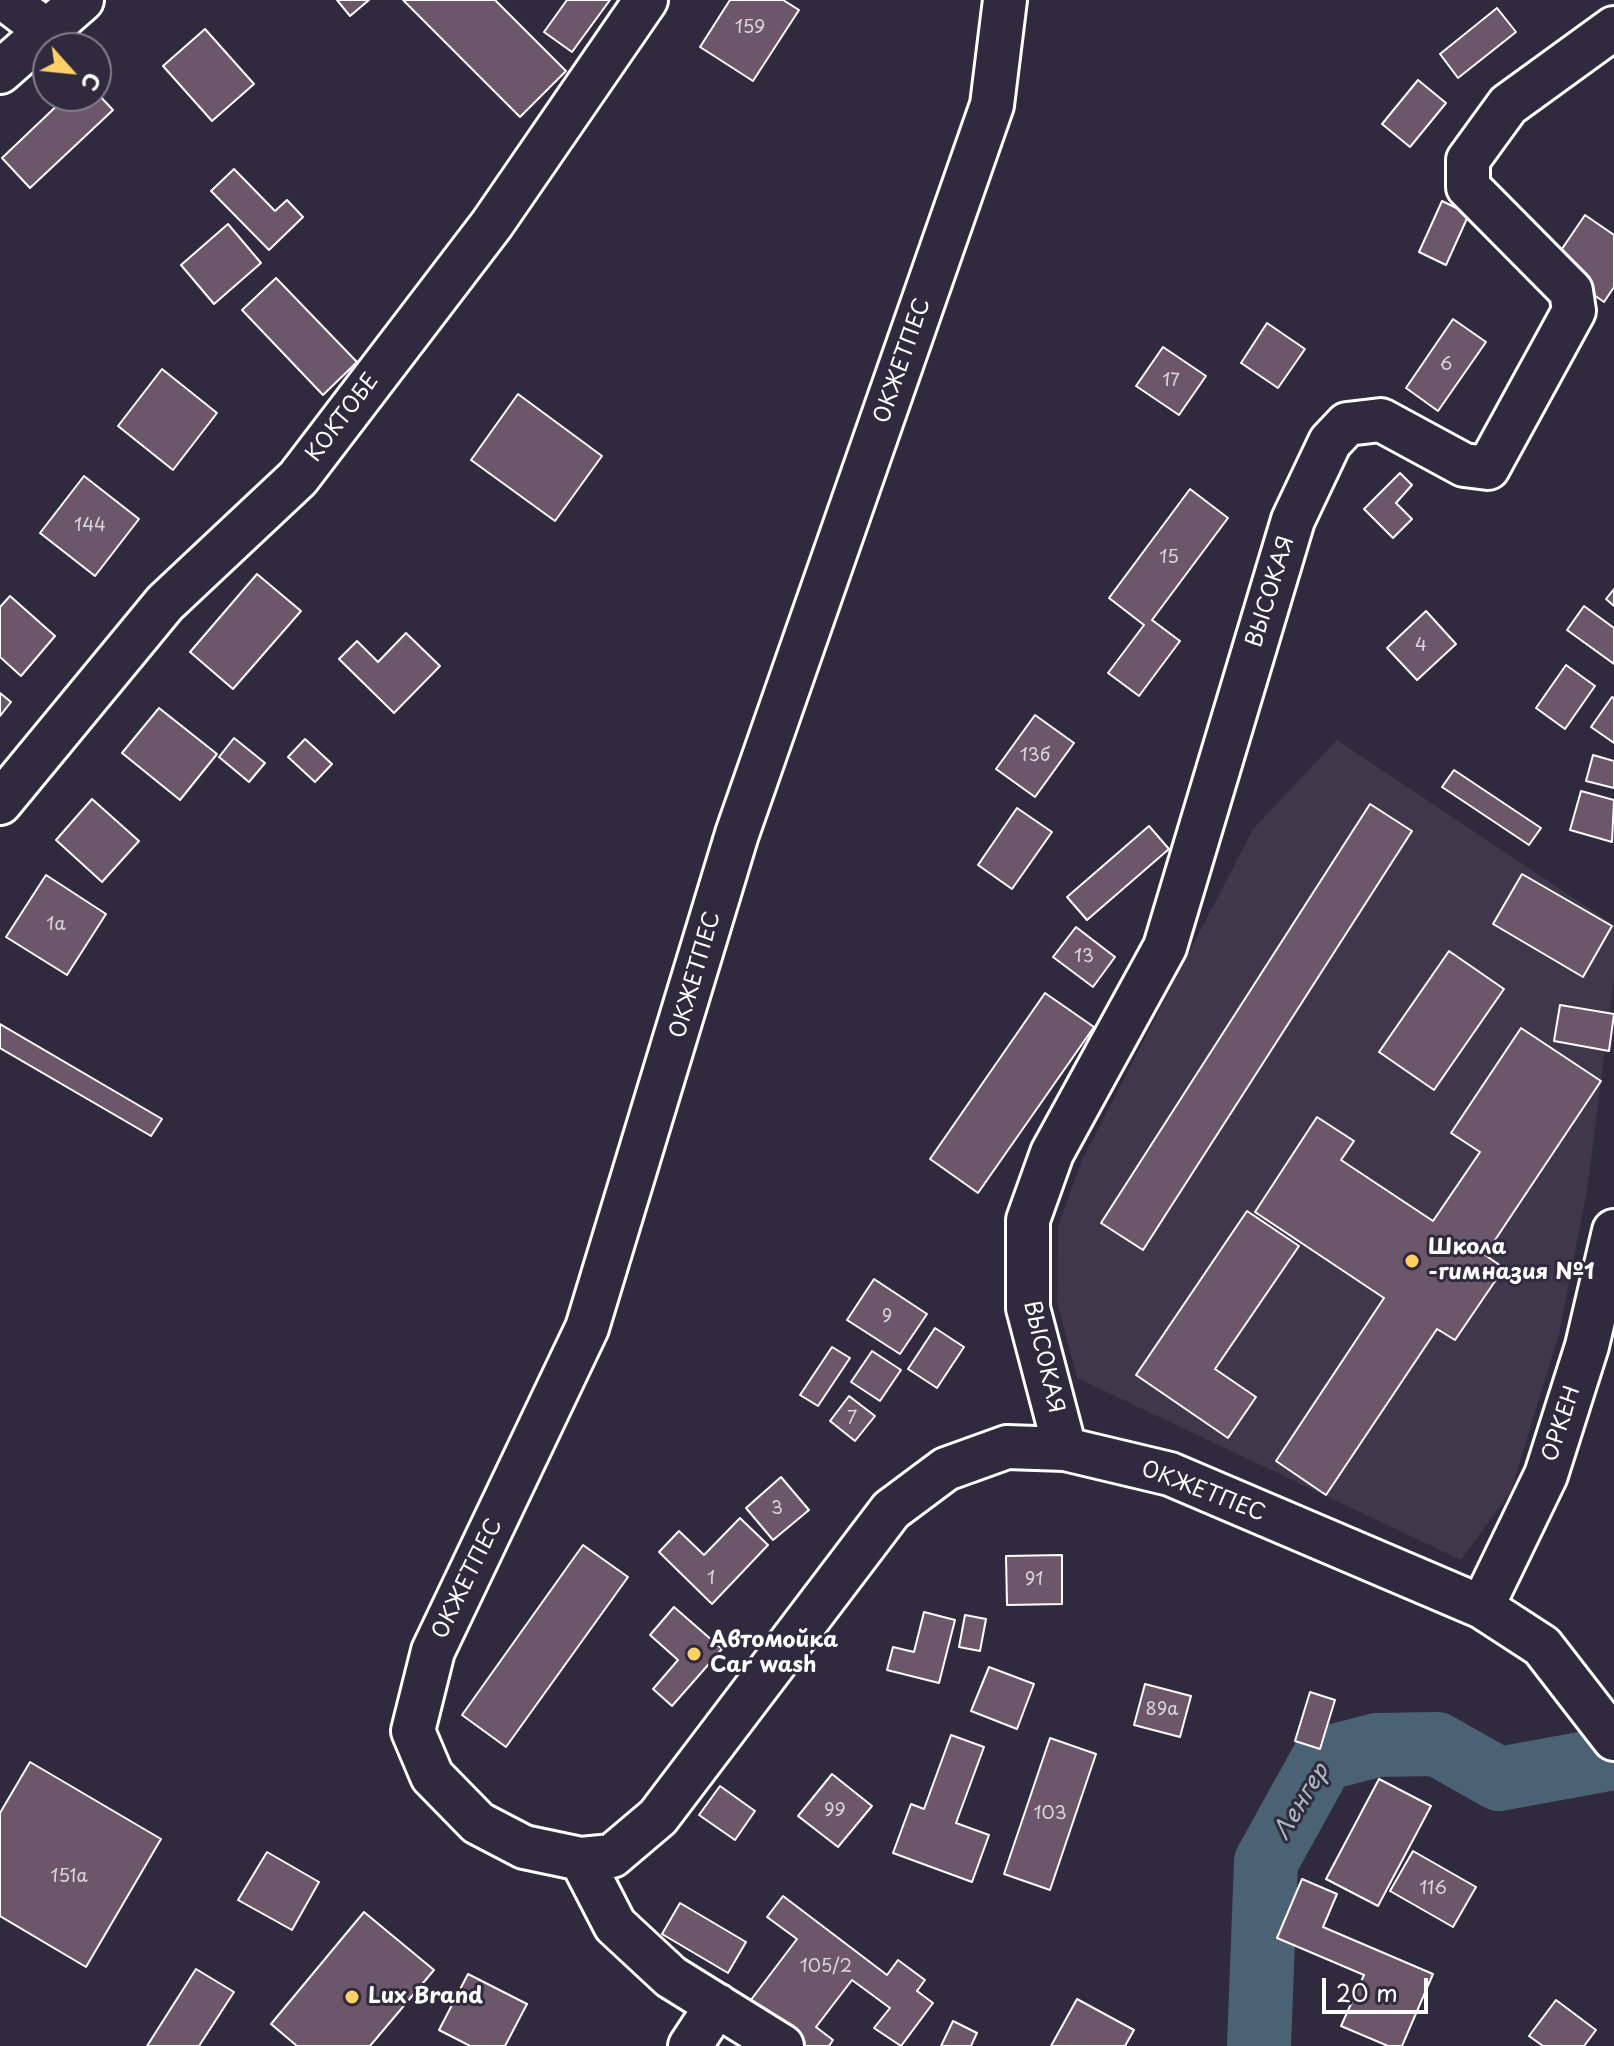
<!DOCTYPE html>
<html>
<head>
<meta charset="utf-8">
<style>
  body { margin:0 }
  #map { position:relative; width:1614px; height:2046px; overflow:hidden; background:#2f2a3d; font-family:"Playpen Sans",sans-serif }
  canvas { display:block }
  .north { position:absolute; left:32px; top:32px; width:80px; height:80px; box-sizing:border-box; background:#2f2a3d; border:2px solid #827f8b; border-radius:50%; rotate:117deg; font-size:22px; font-weight:700; line-height:32px; text-align:center; color:#fff }
  .north::after { content:''; display:block; margin:auto; width:28px; height:36px; background:#ffd166; clip-path:polygon(50% 0,100% 100%,50% 72%,0 100%) }
  .scale { position:absolute; left:1322px; top:1978px; width:106px; height:36px; box-sizing:border-box; border:4px solid #fff; border-top:0; padding-left:10px; font-size:24px; line-height:28px; white-space:nowrap; color:#fff; -webkit-text-stroke:6px #2f2a3d; paint-order:stroke }
</style>
</head>
<body>
<div id="map">
<canvas width="1614" height="2046"></canvas>
<div class="north">С</div>
<div class="scale">20 m</div>
</div>
<script>
const g = document.querySelector('canvas').getContext('2d');
g.lineJoin = 'round';
function paint(path, color) {
  g.fillStyle = color;
  g.fill(path, 'evenodd');
}
function trace(path, color, width, dash) {
  g.strokeStyle = color;
  g.lineWidth = width;
  g.lineCap = dash ? 'butt' : 'round';
  g.setLineDash(dash || []);
  g.stroke(path);
}
function label(font, color, halo, rows, align = 'center') {
  g.font = font + ' "Playpen Sans",sans-serif';
  g.lineWidth = 6;
  g.setLineDash([]);
  g.textBaseline = 'middle';
  g.strokeStyle = halo;
  g.fillStyle = color;
  for (const [text, x, y, turn = 0] of rows) {
    g.save();
    g.translate(x, y);
    g.rotate((+turn || 0) * Math.PI / 180);
    g.textAlign = isNaN(turn) ? turn : align;
    if (halo) g.strokeText(text, 0, 0);
    g.fillText(text, 0, 0);
    g.restore();
  }
}
paint(new Path2D(`
  M1337,740l277,185v52l-27,214 -28,143 -48,157 -50,69 -384,-182 -20,-76 1,-76 25,-68 170,-329z`), '#41374a');
trace(new Path2D(`
  M1259,2046l7,-184 57,-103 54,-14 60,-1 62,35 115,-21`), '#4b6275', 64);
const building = new Path2D(`
  M337,0h32l-19,16z
  M403,0h92l71,71 -46,46z
  M567,0h43l-38,52 -28,-20z
  M730,0h53l16,10 -46,71 -53,-34z
  M1497,8l19,24 -58,46 -18,-24z
  M205,29l49,55 -42,37 -49,-55z
  M1418,80l28,23 -36,44 -28,-23z
  M96,92l17,18 -83,78 -28,-30 65,-62h29z
  M234,169l41,42 12,-11 16,17 -34,33 -58,-59z
  M1442,201l27,13 -23,51 -27,-13z
  M1585,215l29,20v52l-10,15 -53,-37z
  M228,224l33,39 -47,41 -33,-39z
  M276,278l81,84 -34,33 -81,-85z
  M1453,319l33,23 -48,69 -32,-23z
  M1267,323l38,26 -27,39 -37,-25z
  M1163,347l43,29 -27,39 -43,-29z
  M162,369l55,44 -44,57 -55,-44z
  M518,394l84,62 -47,65 -84,-61z
  M1400,473l12,12 -16,18 16,16 -19,19 -29,-29z
  M84,476l55,43 -44,57 -55,-43z
  M1190,489l38,29 -76,102 28,21 -41,55 -31,-23 36,-48 -35,-27z
  M257,574l44,37 -68,78 -43,-37z
  M1614,589v17l-8,-7z
  M10,596l45,40 -34,40 -21,-19v-50z
  M1584,606l30,22v36l-47,-34z
  M1426,611l30,33 -39,36 -30,-32z
  M406,633l34,33 -46,47 -55,-54 18,-18 21,21z
  M1566,665l29,21 -30,43 -29,-21z
  M0,693l11,9 -11,14z
  M1612,697l2,1v45l-23,-16z
  M159,708l58,46 -37,46 -58,-47z
  M1035,715l39,28 -39,54 -39,-28z
  M234,738l31,25 -16,19 -30,-25z
  M305,739l27,25 -17,18 -27,-25z
  M1593,755l21,6v27l-28,-7z
  M1454,770l87,58 -12,17 -87,-58z
  M1581,791l33,9 -2,42 -42,-12z
  M92,799l47,42 -37,41 -46,-42z
  M1370,804l42,27 -269,419 -42,-27z
  M1017,808l35,24 -40,57 -34,-24z
  M1149,826l20,23 -82,71 -20,-23z
  M1522,874l90,52 -29,51 -90,-53z
  M46,875l60,39 -39,61 -61,-38z
  M1076,927l39,30 -22,30 -40,-30z
  M1449,951l55,38 -70,101 -55,-38z
  M1045,993l49,34 -116,166 -48,-34z
  M1560,1005l54,9 -5,37 -55,-10z
  M0,1024l162,95 -11,17 -151,-88z
  M1521,1028l80,53 -116,174 19,13 -49,72 -18,-11 -111,166 -50,-34 108,-163 -129,-86 62,-95 37,24 -13,19 92,61 47,-69 -29,-19z
  M1247,1211l52,35 -84,123 41,28 -28,41 -92,-63z
  M874,1279l53,35 -27,40 -53,-34z
  M935,1328l29,19 -27,41 -29,-19z
  M832,1347l18,11 -32,48 -18,-11z
  M872,1351l29,19 -21,31 -29,-19z
  M849,1396l26,20 -20,25 -25,-20z
  M781,1477l28,33 -36,30 -27,-32z
  M740,1518l28,27 -56,59 -53,-52 20,-21 25,24z
  M583,1545l45,32 -122,170 -44,-32z
  M1062,1555v49l-55,1 -1,-49z
  M674,1607l48,42 -50,57 -19,-17 25,-29 -28,-25z
  M924,1612l31,8 -16,63 -52,-13 6,-23 21,5z
  M965,1615l21,4 -6,32 -21,-4z
  M989,1667l45,17 -17,45 -46,-18z
  M1145,1684l46,12 -11,41 -46,-12z
  M1310,1692l25,8 -15,49 -25,-8z
  M951,1735l33,12 -28,76 33,12 -17,47 -79,-29 18,-49 13,5z
  M1050,1738l46,16 -46,136 -46,-16z
  M30,1762l131,77 -75,128 -86,-51v-103z
  M832,1774l40,32 -34,41 -40,-31z
  M1379,1779l52,27 -53,100 -52,-27z
  M720,1786l35,25 -20,29 -36,-25z
  M1413,1851l63,36 -23,40 -63,-36z
  M267,1852l52,30 -27,48 -54,-30z
  M1302,1879l35,15 -14,33 110,47 -31,72h-14l-47,-20 23,-51 -87,-37z
  M783,1896l104,79 11,-15 27,20 -8,11 16,12 -32,43 -27,-18 16,-20 -38,-28 -36,47 17,13 -4,6h-37l-48,-37 53,-70 -30,-22z
  M680,1903l66,39 -18,31 -66,-39z
  M364,1912l70,58 -64,76h-73l-26,-22z
  M196,1969l38,23 -35,54h-52z
  M468,1974l59,30 -22,42h-35l-31,-16z
  M1077,1999l57,31 -9,16h-74z
  M1556,2000l40,30 -12,16h-41l-14,-10z
  M953,2021l24,12 -6,13h-30z`);
paint(building, '#6c566a');
trace(building, '#fff', 2);
const minor = new Path2D(`
  M6,0l41,31
  M1005,0l-13,105 -255,729 -150,494 -154,323 -20,80 19,45 46,47 46,24 57,12 31,-3 46,-39 233,-307 55,-41 61,-22 58,2 105,25 312,133 60,39 72,93
  M0,72l82,-72
  M0,803l165,-200 133,-125 194,-254 154,-224
  M1065,1449l-37,-141v-88l24,-67 113,-206 128,-427 37,-78 17,-18 34,-4 83,45 24,3 86,-157 -3,-20 -103,-104v-27l40,-55 106,-77
  M1482,1607l64,-132 41,-129 27,-115
  M581,1859l34,66 56,52 111,69
  M690,2046l27,-41`);
trace(minor, '#fff', 48);
trace(minor, '#2f2a3d', 42);
for (const [x, y, r, color] of [
  [1412,1261,8,"#ffd166"],
  [694,1654,8,"#ffd166"],
  [352,1997,8,"#ffd166"]
]) {
  const dot = new Path2D();
  dot.arc(x, y, r, 0, 2 * Math.PI);
  g.fillStyle = color;
  g.fill(dot);
  trace(dot, '#2f2a3d', 3);
}
label('18px', '#dad5da', null, [
  ["159",750,28],
  ["6",1446,365],
  ["17",1171,381],
  ["144",90,526],
  ["15",1169,558],
  ["4",1421,646],
  ["13б",1035,756],
  ["1а",56,925],
  ["13",1084,957],
  ["9",887,1317],
  ["7",852,1419],
  ["3",777,1509],
  ["1",711,1579],
  ["91",1034,1580],
  ["89а",1162,1710],
  ["99",835,1811],
  ["103",1050,1814],
  ["151а",69,1877],
  ["116",1433,1889],
  ["105/2",826,1967]
]);
label('22px', '#fff', '#2f2a3d', [
  ["ОКЖЕТПЕС",903,361,-71],
  ["КОКТОБЕ",343,418,-53],
  ["ВЫСОКАЯ",1271,592,-73],
  ["ОКЖЕТПЕС",696,975,-74],
  ["ВЫСОКАЯ",1043,1357,77],
  ["ОРКЕН",1562,1424,-72],
  ["ОКЖЕТПЕС",1203,1492,21],
  ["ОКЖЕТПЕС",468,1579,-64]
]);
label('bold 22px', '#fff', '#2f2a3d', [
  ["Школа",1428,1248],
  ["-гимназия №1",1428,1273],
  ["Автомойка",710,1641],
  ["Car wash",710,1666],
  ["Lux Brand",368,1997]
], 'left');
label('italic 24px', '#aeb8c1', '#2f2a3d', [
  ["Ленгер",1302,1802,-59]
]);
</script>
</body>
</html>
